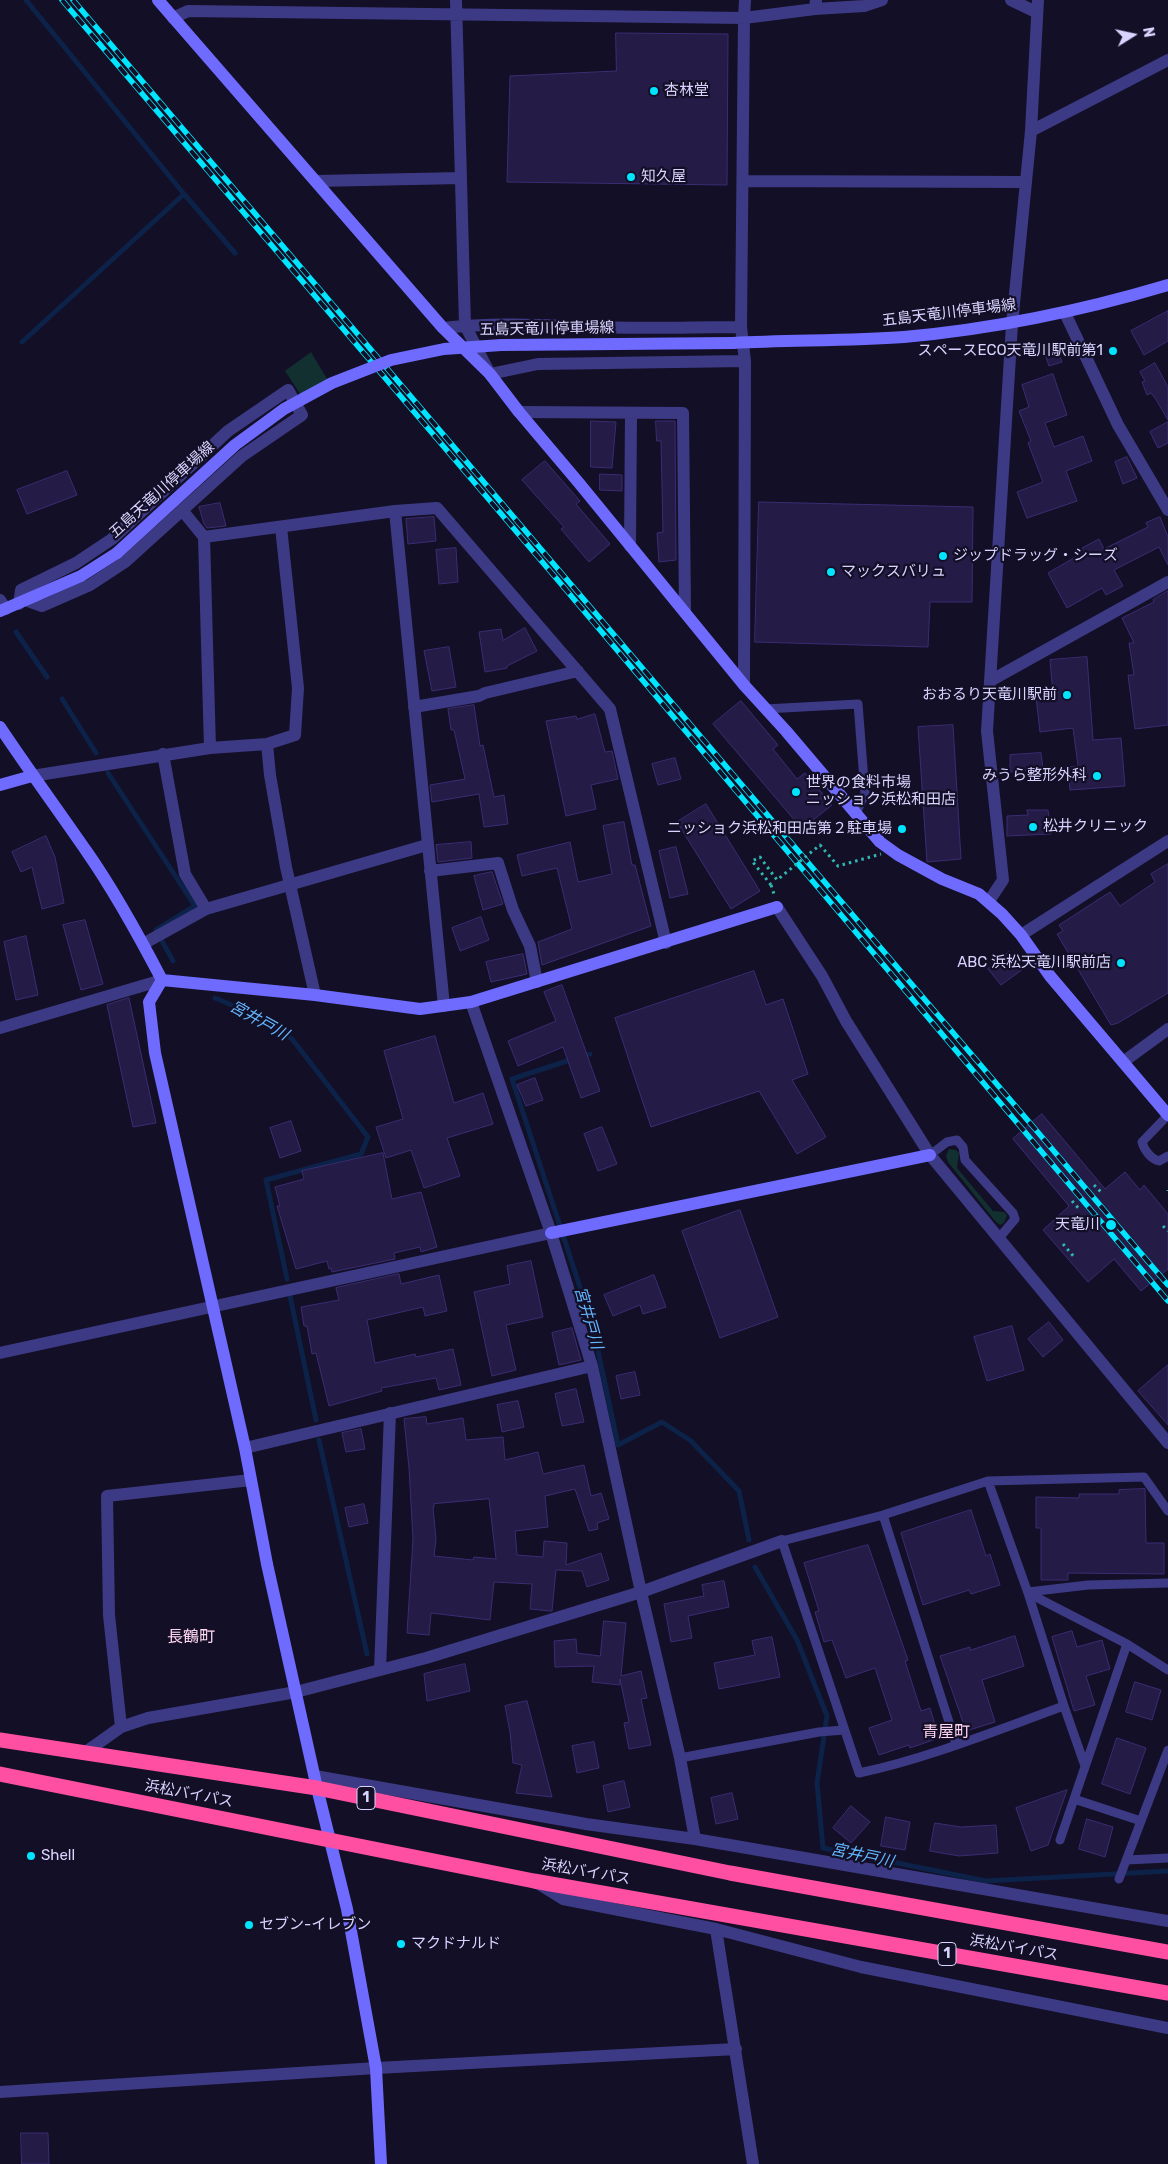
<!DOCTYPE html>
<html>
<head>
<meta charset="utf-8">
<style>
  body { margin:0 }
  #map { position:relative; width:1168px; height:2164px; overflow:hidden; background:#130f26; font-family:Rubik,sans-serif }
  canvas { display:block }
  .north { position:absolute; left:1108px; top:10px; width:50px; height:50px; -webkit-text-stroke:4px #130f26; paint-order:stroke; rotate:80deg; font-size:14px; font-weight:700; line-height:20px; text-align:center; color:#d9d4ff }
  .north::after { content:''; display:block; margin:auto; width:18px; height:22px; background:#d9d4ff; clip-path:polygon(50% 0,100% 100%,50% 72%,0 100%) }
</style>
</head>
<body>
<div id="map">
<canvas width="1168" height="2164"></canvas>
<div class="north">N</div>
</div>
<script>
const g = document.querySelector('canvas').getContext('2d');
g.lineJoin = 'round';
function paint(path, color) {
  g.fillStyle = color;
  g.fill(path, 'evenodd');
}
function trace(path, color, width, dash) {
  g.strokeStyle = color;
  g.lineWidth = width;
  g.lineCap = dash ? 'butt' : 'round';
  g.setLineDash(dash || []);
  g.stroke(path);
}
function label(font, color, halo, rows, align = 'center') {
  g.font = font + ' Rubik,"Noto Sans JP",sans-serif';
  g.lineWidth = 4.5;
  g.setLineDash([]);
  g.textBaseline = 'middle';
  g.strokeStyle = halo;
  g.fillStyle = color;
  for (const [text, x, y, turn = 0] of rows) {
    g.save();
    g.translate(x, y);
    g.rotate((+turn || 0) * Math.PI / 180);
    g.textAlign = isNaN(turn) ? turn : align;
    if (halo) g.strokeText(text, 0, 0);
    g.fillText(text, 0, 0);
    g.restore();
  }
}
paint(new Path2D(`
  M311,352l18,30 -27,15 -17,-26z
  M949,1149l7,1 3,3 -2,15 36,43 11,1 3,3 -3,8 -4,2 -5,-4 -47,-59 -2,-6z`), '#12302f');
trace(new Path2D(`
  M26,0l158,194 51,59
  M22,342l162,-148
  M16,632l31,45
  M62,699l34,54
  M108,773l87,133 -39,24 17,31
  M215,998l38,16 39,25 76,98 -7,17 -95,26 21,99
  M581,1057l9,-3
  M573,1059l-61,20 81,248 25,118 44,-23 29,19 48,50 10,49
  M290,1296l26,124
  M319,1440l48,214
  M755,1567l42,73 30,76 -10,67 6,65 163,33 182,-10`), '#0c2248', 5);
const building = new Path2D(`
  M616,33l112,1 -1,151 -220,-3 3,-106 106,-5z
  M1168,311v30l-24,14 -13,-24z
  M1056,345l6,17 -13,4 -6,-17z
  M1155,363l13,24v33l-13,-22 -4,-5 -4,2 -5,-13 3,-1 -5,-9z
  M1053,374l14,41 -22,8 9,24 29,-11 9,25 -26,10 11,30 -50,17 -10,-26 26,-10 -15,-39 3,-2 -12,-30 10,-4 -7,-22z
  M591,421l25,1 -4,46 -21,-1z
  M656,421h19l1,139 -17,2 -2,-29 6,-1 -2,-91h-4z
  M1168,422v21l-10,5 -8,-16z
  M1127,457l10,21 -14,6 -8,-22z
  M545,461l35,40 -4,3 34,40 -21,18 -28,-33 3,-2 -42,-47z
  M67,471l10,24 -50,19 -10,-24z
  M600,474l22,1v16l-22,-1z
  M759,502l214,5 -1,95h-42l-2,45 -173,-5z
  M220,503l6,23 -19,2 -3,-4 -5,-17z
  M434,517l2,24 -28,3 -2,-25z
  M1160,517l8,20v28l-9,-18 -45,23 9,16 -17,9 -4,-7 -35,20 -19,-35 36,-21 -2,-4 17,-9 5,10 44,-22 -2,-4z
  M456,548l2,34 -19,2 -3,-34z
  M1168,591v134l-33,4 -7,-54h6l-5,-32h5l-12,-25 32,-16 -1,-2z
  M525,628l12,23 -30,15v2l-22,4 -6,-40 22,-3 2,11z
  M449,647l7,40 -24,4 -8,-40z
  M1087,657l6,83 28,-2 4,48 -55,4 -2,-23 10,-1 -5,-38 -33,4 -4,-35 17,-3 -3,-34z
  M741,701l37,44 -5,4 24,30 8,-6 27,32 -30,24 -89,-105z
  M474,705l6,41 3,-1 11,52 10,-2 4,29 -24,3 -5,-33 -47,8 -2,-17 35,-6 -11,-49h-3l-3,-21z
  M595,714l10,38 7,-1 6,28 -27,6 5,24 -30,7 -20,-95 30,-5 1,3z
  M953,725l8,134 -34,3 -9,-135z
  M1041,753l2,16 -33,3v-17z
  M675,758l6,21 -23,6 -6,-21z
  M706,804l54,87 -29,18 -54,-87z
  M1027,810h21l3,24 -44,2v-20l21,-1z
  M624,822l8,43h3l16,61 -109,39 -4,-23 34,-13 -15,-61 -35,8 -5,-21 53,-13 8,40 34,-8 -9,-48z
  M46,836l9,21 9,46 -22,6 -10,-42 -11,5 -9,-20z
  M471,842l1,16 -34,4 -2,-17z
  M676,847l12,47 -18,4 -11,-47z
  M1168,864v129l-50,30 -7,2 -54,-91 6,-3 -4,-6 51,-33 10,14 35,-24 -4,-8z
  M492,872l11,32 -20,6 -9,-34z
  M481,917l8,23 -29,11 -8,-23z
  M85,920l18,64 -22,6 -18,-65z
  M26,936l12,59 -22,5 -12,-58z
  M1009,952l14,17 -22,16 -13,-16z
  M523,954l4,20 -36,8 -5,-20z
  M754,971l12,34 17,-6 25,75 -16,6 34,57 -29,17 -38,-63 -108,36 -36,-109z
  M562,985l38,106 -19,7 -18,-51 -45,19 -10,-25 48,-20 -12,-29z
  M129,998l27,125 -23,4 -26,-122z
  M435,1036l19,67 29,-10 10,31 -46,14 13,38 -36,12 -13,-38 -25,8 -10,-31 27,-8 -19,-68z
  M535,1078l8,22 -17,6 -9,-21z
  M1042,1114l63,75 20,-17 15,18 4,-5 24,29v55l-27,22 -27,-32 -26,23 -45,-52 26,-24 -56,-67z
  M291,1121l10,30 -21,7 -10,-30z
  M602,1127l15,37 -19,7 -14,-37z
  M383,1153l9,46 29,-7 16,55 -16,5 -1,-5 -26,6 1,6 -63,13 -1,-4 -2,1 -2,-8 -31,8 -19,-63h3l-5,-19 29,-8 -2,-8z
  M740,1210l38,107 -58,21 -38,-107z
  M531,1261l12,56 -37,8 10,45 -24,6 -18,-84 36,-8 -3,-18z
  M399,1274l2,10 38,-9 8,36 -22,5 -2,-9 -56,13 8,43 40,-9 1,3 37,-8 8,36 -22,5 -3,-12 -55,10 1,3 -53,15 -13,-53 -4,1 -5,-28h-3l-3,-19 38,-7 -3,-12z
  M654,1275l12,32 -23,7 -3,-9 -27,11 -9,-21z
  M1049,1322l14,18 -20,17 -15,-18z
  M1012,1326l12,44 -37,11 -13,-44z
  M572,1328l9,32 -22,5 -7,-32z
  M1168,1365v60l-30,-34z
  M635,1372l5,23 -19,4 -5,-23z
  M576,1389l8,33 -22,4 -7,-32z
  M518,1401l6,26 -22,5 -5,-27z
  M426,1417l1,7 36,-6 3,22 37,-3 2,23 33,-8 5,22 41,-9 7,31 10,-3 8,26 -12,4 1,6 -9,2 -14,-42 -30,7 3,31 -33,4 2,24 26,2 1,-16 23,2 -1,22 35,-12 8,27 -22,7 -5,-16 -26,-1 -4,41h-2l-20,-2 2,-25 -38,-2 -4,38 -59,-7 -2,22 -22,-2 6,-94 -4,-71 -5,-49zM489,1499l7,60 -22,-2 -1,3 -39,-4 2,-17 -3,-32h1v-3z
  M361,1429l4,20 -19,3 -4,-19z
  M1145,1489l1,54h18v31l-96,-1v7h-27v-52h-5v-31l43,1v-4h40v-4z
  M364,1504l4,19 -19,4 -4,-19z
  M971,1510l15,46 4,-2 10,31 -29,9 -2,-4 -46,15 -22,-72z
  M868,1545l40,115 -3,1 16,50 9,-3 9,30 -29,10 -1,-3 -30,10 -10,-27 23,-8 -17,-52 -29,10 -14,-38 -8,2 -9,-30 4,-1 -15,-48z
  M724,1581l5,26 -41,9 4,22 -21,4 -7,-38 40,-8 -2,-11z
  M604,1621l22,2 -5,53 20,-5 6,27 -6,1 10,46 -22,4 -5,-26 5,-1 -9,-43v6l-28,-3 2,-16 -39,1 -1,-26 22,-2 1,14 23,3z
  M1072,1631l5,16 25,-7 8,29 -24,7 9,29 -21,6 -22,-74z
  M1015,1636l9,30 -42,14 13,42 -29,9 -26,-75 30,-9v3z
  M772,1637l8,40 -61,12 -5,-26 41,-8 -3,-14z
  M465,1664l5,27 -43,10 -3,-27z
  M1135,1682l26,8 -9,30 -26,-8z
  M527,1701l25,96 -36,-4 6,-28 -9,-2 -3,-31 -5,-26z
  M1117,1738l29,10 -16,46 -28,-10z
  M594,1742l5,26 -22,5 -5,-27z
  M624,1781l6,26 -22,5 -5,-26z
  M1067,1790l-19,55 -17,6 -15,-43z
  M732,1793l6,26 -22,5 -5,-26z
  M851,1806l19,16 -19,21 -18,-15z
  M886,1817l24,5 -5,28 -24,-4z
  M1087,1819l26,8 -8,30 -26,-8z
  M935,1823l26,4 35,-2 2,28 -39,3 -29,-5z
  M21,2133h27l1,31h-27z`);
paint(building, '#241b47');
trace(building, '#3b2d73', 1);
trace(new Path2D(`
  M771,885l3,9
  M1094,1185l7,7
  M1168,1190v1
  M1072,1201l8,9
  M1163,1226l5,5
  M1063,1244l12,14`), '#2fb8b0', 3, [2.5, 4]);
trace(new Path2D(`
  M765,709l93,-5 7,89 -9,21
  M1168,1115l-26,27c2,8 9,17 17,19l9,-5
  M930,1155l17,-13 10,-2 6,7 2,13 48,53 2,6 -16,19
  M988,1481l40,112 36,113c-67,24 -135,52 -205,67l-77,-232 101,-26z
  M988,1481l156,-4 24,34
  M883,1515l73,229
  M1028,1592l60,-7 80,-2
  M1028,1593l99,51 41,26
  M1064,1706l21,60
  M680,1758l139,-26 25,-2
  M1074,1799l67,22
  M1060,1840l67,-196
  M1127,1860l41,-2
  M1119,1879l49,-129`), '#3d3a85', 9);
trace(new Path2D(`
  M456,0l9,325 25,49 48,-10 207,-3
  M745,0l-1,18 71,-9 1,-9
  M1011,0l25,12
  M815,9l49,-3 18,-6
  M173,18l15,-7 556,7 -3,309 4,34 -1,324
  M1031,131l137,-71
  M316,181l145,-3
  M744,181l281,1
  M1065,313l53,112 50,85
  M443,328c50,-6 100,-3 149,-1 50,2 100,0 149,0
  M519,412l164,1 2,199
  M182,510l22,27 6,211
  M395,511l49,495
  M204,537l191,-26 42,-3 173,201 56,234
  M630,546l1,-133
  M0,600l6,9
  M19,604l2,-14 55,-27 36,-24 116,-108 60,-41 14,25 -60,41 -117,106 -35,23 -48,21 -14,-5
  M990,681l178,-99
  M414,707l65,-11 6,-3 93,-22
  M267,744l28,-9 3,-47 -17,-161
  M163,754l22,120 21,35
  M32,776l178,-28 57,-4 3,31 16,92 29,128
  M430,871l68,-8 15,47 17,36 7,36
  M989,901l14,-21 -16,-149 25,-407 19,-193 7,-131
  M777,907l45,69 24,45 84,134 238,288
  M1021,935l147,-94
  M143,944l63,-35 221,-64
  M471,1002l80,231 41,133 49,226 39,166 15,81
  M0,1028l162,-48
  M1123,1062l45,-33
  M0,1353l551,-120
  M245,1448l347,-82
  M380,1670l10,-257
  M121,1727l-12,-112 -2,-119 144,-16
  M83,1754l38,-27 27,-9 148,-26 130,-34 215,-66 141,-51
  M315,1776l271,48 109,15 473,82
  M539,1884l24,15 153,30 145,38 307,61
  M716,1929l37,235
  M0,2092l376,-24 360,-19`), '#3d3a85', 12);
trace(new Path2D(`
  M158,0l285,328 47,46 29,38 60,71 165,202 42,46 94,111 18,13 44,24 37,15 23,20 19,21 29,41 118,139
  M733,343c57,-3 114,-2 171,-6 90,-8 177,-26 264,-52
  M0,611l81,-35 36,-23
  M0,727c28,42 58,83 87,125 28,40 52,84 75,128
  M0,785l32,-9
  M162,980l-13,22 6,51 90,395 22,116 50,224 30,121 29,159 5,96
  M162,980l153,15 105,14 51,-7 306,-95
  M551,1233l379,-78`), '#6f6bff', 12);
trace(new Path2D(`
  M0,1740l317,48 413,85 438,79
  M0,1774l534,107 634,112`), '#ff4fa3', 15);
const rail = new Path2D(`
  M62,0l494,578 612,723
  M73,0l1095,1285`);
trace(rail, '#00e5ff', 5.5);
trace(rail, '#130f26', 4, [11]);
trace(new Path2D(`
  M771,885l-19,-24 8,-4 17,23 43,-35 18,21 43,-12`), '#2fb8b0', 3, [2.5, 4]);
trace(new Path2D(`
  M117,553l118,-108 49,-36 48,-26 59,-23 53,-11 57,-4 232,-2`), '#6f6bff', 12);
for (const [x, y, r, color] of [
  [654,91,5,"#00e5ff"],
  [631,177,5,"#00e5ff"],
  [1113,351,5,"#00e5ff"],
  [943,556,5,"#00e5ff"],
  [831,572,5,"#00e5ff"],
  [1067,695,5,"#00e5ff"],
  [1097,776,5,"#00e5ff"],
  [796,792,5,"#00e5ff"],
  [1033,827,5,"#00e5ff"],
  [902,829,5,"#00e5ff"],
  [1121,963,5,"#00e5ff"],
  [1111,1225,6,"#00e5ff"],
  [31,1856,5,"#00e5ff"],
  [249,1925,5,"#00e5ff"],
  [401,1944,5,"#00e5ff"]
]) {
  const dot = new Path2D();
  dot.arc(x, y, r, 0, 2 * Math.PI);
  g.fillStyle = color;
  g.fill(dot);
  trace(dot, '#130f26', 2);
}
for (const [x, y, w] of [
  [366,1798,18],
  [947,1954,18]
]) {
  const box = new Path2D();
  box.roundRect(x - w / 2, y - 11.5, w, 23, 4);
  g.fillStyle = '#130f26';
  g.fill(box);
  trace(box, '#d9d4ff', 1);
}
label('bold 14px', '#d9d4ff', null, [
  ["1",366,1798],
  ["1",947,1954]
]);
label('15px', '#d9d4ff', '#130f26', [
  ["杏林堂",664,91],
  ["知久屋",641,177],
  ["スペースECO天竜川駅前第1",1103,351,"right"],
  ["ジップドラッグ・シーズ",953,556],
  ["マックスバリュ",841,572],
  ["おおるり天竜川駅前",1057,695,"right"],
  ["みうら整形外科",1087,776,"right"],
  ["世界の食料市場",806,783],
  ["ニッショク浜松和田店",806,800],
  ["松井クリニック",1043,827],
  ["ニッショク浜松和田店第２駐車場",892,829,"right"],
  ["ABC 浜松天竜川駅前店",1111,963,"right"],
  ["天竜川",1100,1225,"right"],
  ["Shell",41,1856],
  ["セブン-イレブン",259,1925],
  ["マクドナルド",411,1944]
], 'left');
label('15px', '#d9d4ff', '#130f26', [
  ["五島天竜川停車場線",949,313,-7],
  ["五島天竜川停車場線",547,329,-1],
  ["五島天竜川停車場線",162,490,-42],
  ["浜松バイパス",189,1794,11],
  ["浜松バイパス",586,1872,10],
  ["浜松バイパス",1014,1948,10]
]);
label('italic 16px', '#62b6ff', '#130f26', [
  ["宮井戸川",259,1021,29],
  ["宮井戸川",588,1318,74],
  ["宮井戸川",862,1856,12]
]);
label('16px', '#ffd6f0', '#130f26', [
  ["長鶴町",191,1637],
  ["青屋町",946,1732]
]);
</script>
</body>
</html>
